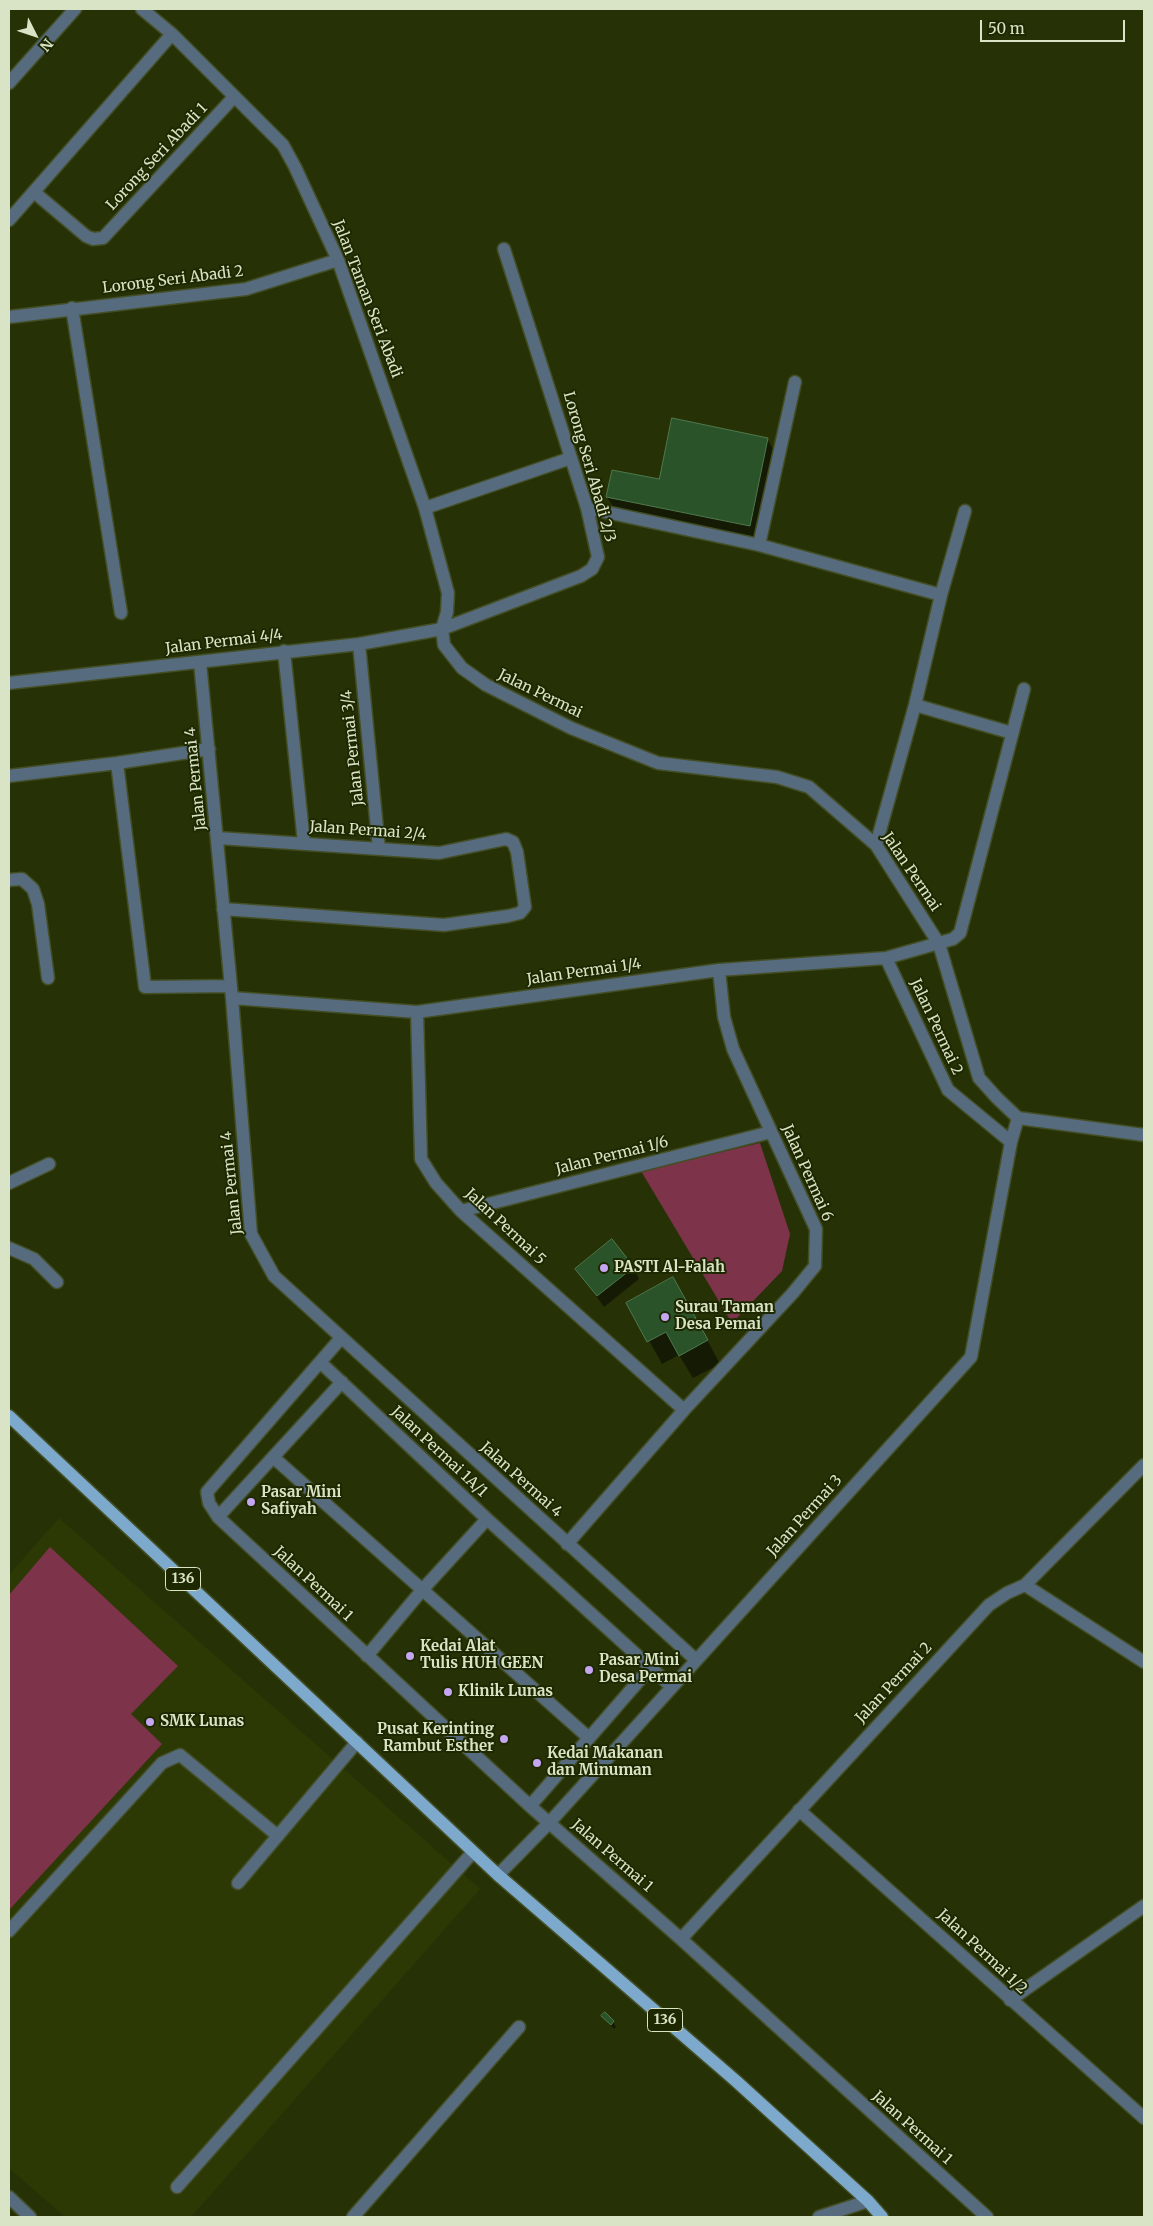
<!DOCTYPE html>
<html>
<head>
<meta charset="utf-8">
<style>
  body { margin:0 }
  #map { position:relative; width:1153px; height:2226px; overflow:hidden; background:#263206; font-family:Merriweather,serif }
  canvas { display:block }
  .frame { position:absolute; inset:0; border:10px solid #d9e3c5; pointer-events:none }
  .north { position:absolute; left:10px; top:10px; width:50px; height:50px; -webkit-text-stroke:4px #1d2800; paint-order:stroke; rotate:131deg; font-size:14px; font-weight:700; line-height:20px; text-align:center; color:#d9e3c5 }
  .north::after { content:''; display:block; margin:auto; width:18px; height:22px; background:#d9e3c5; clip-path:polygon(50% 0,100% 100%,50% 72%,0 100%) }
  .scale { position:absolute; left:980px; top:20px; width:145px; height:22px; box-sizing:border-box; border:2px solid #d9e3c5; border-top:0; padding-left:6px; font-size:15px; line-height:18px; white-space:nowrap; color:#d9e3c5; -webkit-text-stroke:4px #1d2800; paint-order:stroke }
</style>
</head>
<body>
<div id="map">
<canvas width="1153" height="2226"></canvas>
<div class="frame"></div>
<div class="north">N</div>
<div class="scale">50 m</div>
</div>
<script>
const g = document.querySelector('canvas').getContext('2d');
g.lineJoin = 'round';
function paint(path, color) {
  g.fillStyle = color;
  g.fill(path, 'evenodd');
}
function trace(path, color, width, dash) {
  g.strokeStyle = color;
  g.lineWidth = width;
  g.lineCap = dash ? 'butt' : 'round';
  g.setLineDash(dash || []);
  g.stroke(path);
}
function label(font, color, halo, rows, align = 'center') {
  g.font = font + ' Merriweather,serif';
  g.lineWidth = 4;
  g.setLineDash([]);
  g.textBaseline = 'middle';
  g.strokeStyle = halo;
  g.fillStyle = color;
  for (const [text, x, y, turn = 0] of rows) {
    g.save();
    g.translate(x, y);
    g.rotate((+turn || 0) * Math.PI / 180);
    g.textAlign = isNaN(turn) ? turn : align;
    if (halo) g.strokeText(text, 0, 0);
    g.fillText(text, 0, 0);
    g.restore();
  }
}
paint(new Path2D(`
  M59,1518l421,371 -289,328h-126l-56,-49v-593z`), '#2c3905');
paint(new Path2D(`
  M760,1143l30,91 -8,37 -50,52 -91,-152z
  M50,1547l128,119 -47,48 31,30 -153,166v-315z`), '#7d334a');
paint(new Path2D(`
  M767,439l14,23 -18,87 -142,-29 -14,-23 53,-16z
  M633,1267l6,12 -35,28 -27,-38z
  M686,1301l34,63 -27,14 -14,-23 -17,9 -34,-61z
  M602,2016l11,6 3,5 -2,2z`), '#0007');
const building = new Path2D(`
  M672,418l96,20 -18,88 -144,-29 6,-27 47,9z
  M612,1239l22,28 -37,29 -22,-27z
  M673,1277l35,63 -29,16 -13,-24 -19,10 -21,-39z
  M605,2012l9,9 -3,4 -10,-9z`);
paint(building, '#2a5329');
trace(building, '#4f794d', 1);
const minor = new Path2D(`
  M142,9l30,25 111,111 12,22 43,93 87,248 23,85 -1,19 -5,17 2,16 18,23 24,17 85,43 87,35 119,14 32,10 67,58 63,99 40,134 18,20 21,20 126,17
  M9,83l66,-74
  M34,192l52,44 7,3 10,-1 131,-141
  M9,220l163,-186
  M72,308l49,305
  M9,317l237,-28 92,-29
  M425,508l146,-50
  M587,508l172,37 182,50
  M759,545l36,-163
  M359,644l20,205
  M284,651l20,192
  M200,662l32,336 19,236 23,42 422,384
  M9,683l350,-39 83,-15 139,-53 11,-7 6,-12 -11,-49 -83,-259
  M915,705l97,28
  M117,763l28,224 85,-1
  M9,776l108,-13 92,-14
  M218,838l221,15 67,-14 7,3 4,10 8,55 -5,6 -12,3 -64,9 -221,-16
  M876,845l39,-140 26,-110 24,-84
  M9,880l13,-1 11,10 5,15 10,74
  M886,958l62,132 63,52
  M232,998l185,14 302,-42 167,-12 67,-19 7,-6 64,-244
  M417,1012l4,147 15,24 25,28 223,199
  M9,1183l40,-19
  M461,1211l310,-79
  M9,1248l25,11 23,23
  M341,1338l-134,154 2,11 9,14 312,289 151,133 306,278
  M320,1362l167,157 185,168
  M273,1457l316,281
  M218,1517l124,-135
  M567,1544l117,-134 108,-116 23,-28 1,-37 -83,-180 -9,-32 -5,-47
  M1025,1585l119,77
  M367,1656l56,-67 64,-70
  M530,1806l120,-138
  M799,1810l345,308
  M498,1875l51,-52 422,-466 40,-215 7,-24
  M238,1883l119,-141
  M9,1931l153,-168 18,-8 98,81
  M681,1939l308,-334 18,-12 18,-8 119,-120
  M1010,2000l134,-94
  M177,2187l296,-335
  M9,2197l21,20
  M353,2217l166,-190
  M819,2217l49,-16`);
const major = new Path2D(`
  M9,1416l489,459 238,206 132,120 14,16`);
trace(minor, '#434e25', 15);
trace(major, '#434e25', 15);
trace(minor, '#566b7d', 12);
trace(major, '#7da9cd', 12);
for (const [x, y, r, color] of [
  [604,1268,5,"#c5a6f0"],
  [665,1317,5,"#c5a6f0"],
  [251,1502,5,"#c5a6f0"],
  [410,1656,5,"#c5a6f0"],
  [589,1670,5,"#c5a6f0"],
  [448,1692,5,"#c5a6f0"],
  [150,1722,5,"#c5a6f0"],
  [504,1739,5,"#c5a6f0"],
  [537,1763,5,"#c5a6f0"]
]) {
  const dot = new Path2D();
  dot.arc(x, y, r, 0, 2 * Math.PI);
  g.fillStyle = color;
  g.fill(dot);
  trace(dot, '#1d2800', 2);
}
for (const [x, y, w] of [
  [183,1579,35],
  [665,2020,35]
]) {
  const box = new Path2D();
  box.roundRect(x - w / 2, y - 11.5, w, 23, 4);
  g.fillStyle = '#1d2800';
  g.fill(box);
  trace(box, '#d9e3c5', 1);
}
label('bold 14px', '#d9e3c5', null, [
  ["136",183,1579],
  ["136",665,2020]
]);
label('15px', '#d9e3c5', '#1d2800', [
  ["Lorong Seri Abadi 1",157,157,-47],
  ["Lorong Seri Abadi 2",173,280,-7],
  ["Jalan Taman Seri Abadi",367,299,69],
  ["Lorong Seri Abadi 2/3",589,467,74],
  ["Jalan Permai 4/4",224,642,-7],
  ["Jalan Permai",540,694,26],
  ["Jalan Permai 3/4",353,748,-96],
  ["Jalan Permai 4",196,779,-96],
  ["Jalan Permai 2/4",368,831,4],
  ["Jalan Permai",911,872,56],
  ["Jalan Permai 1/4",584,972,-8],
  ["Jalan Permai 2",936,1027,65],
  ["Jalan Permai 1/6",612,1156,-14],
  ["Jalan Permai 6",807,1173,66],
  ["Jalan Permai 4",232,1183,-96],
  ["Jalan Permai 5",505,1227,43],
  ["Jalan Permai 1A/1",439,1452,43],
  ["Jalan Permai 4",521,1480,42],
  ["Jalan Permai 3",805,1516,-48],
  ["Jalan Permai 1",313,1584,43],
  ["Jalan Permai 2",894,1683,-47],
  ["Jalan Permai 1",612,1856,41],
  ["Jalan Permai 1/2",982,1952,43],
  ["Jalan Permai 1",912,2128,42]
]);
label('bold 15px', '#d9e3c5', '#1d2800', [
  ["PASTI Al-Falah",614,1268],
  ["Surau Taman",675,1308],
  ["Desa Pemai",675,1325],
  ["Pasar Mini",261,1493],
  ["Safiyah",261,1510],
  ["Kedai Alat",420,1647],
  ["Tulis HUH GEEN",420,1664],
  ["Pasar Mini",599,1661],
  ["Desa Permai",599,1678],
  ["Klinik Lunas",458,1692],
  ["SMK Lunas",160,1722],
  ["Pusat Kerinting",494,1730,"right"],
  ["Rambut Esther",494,1747,"right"],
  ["Kedai Makanan",547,1754],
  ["dan Minuman",547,1771]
], 'left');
</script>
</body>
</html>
